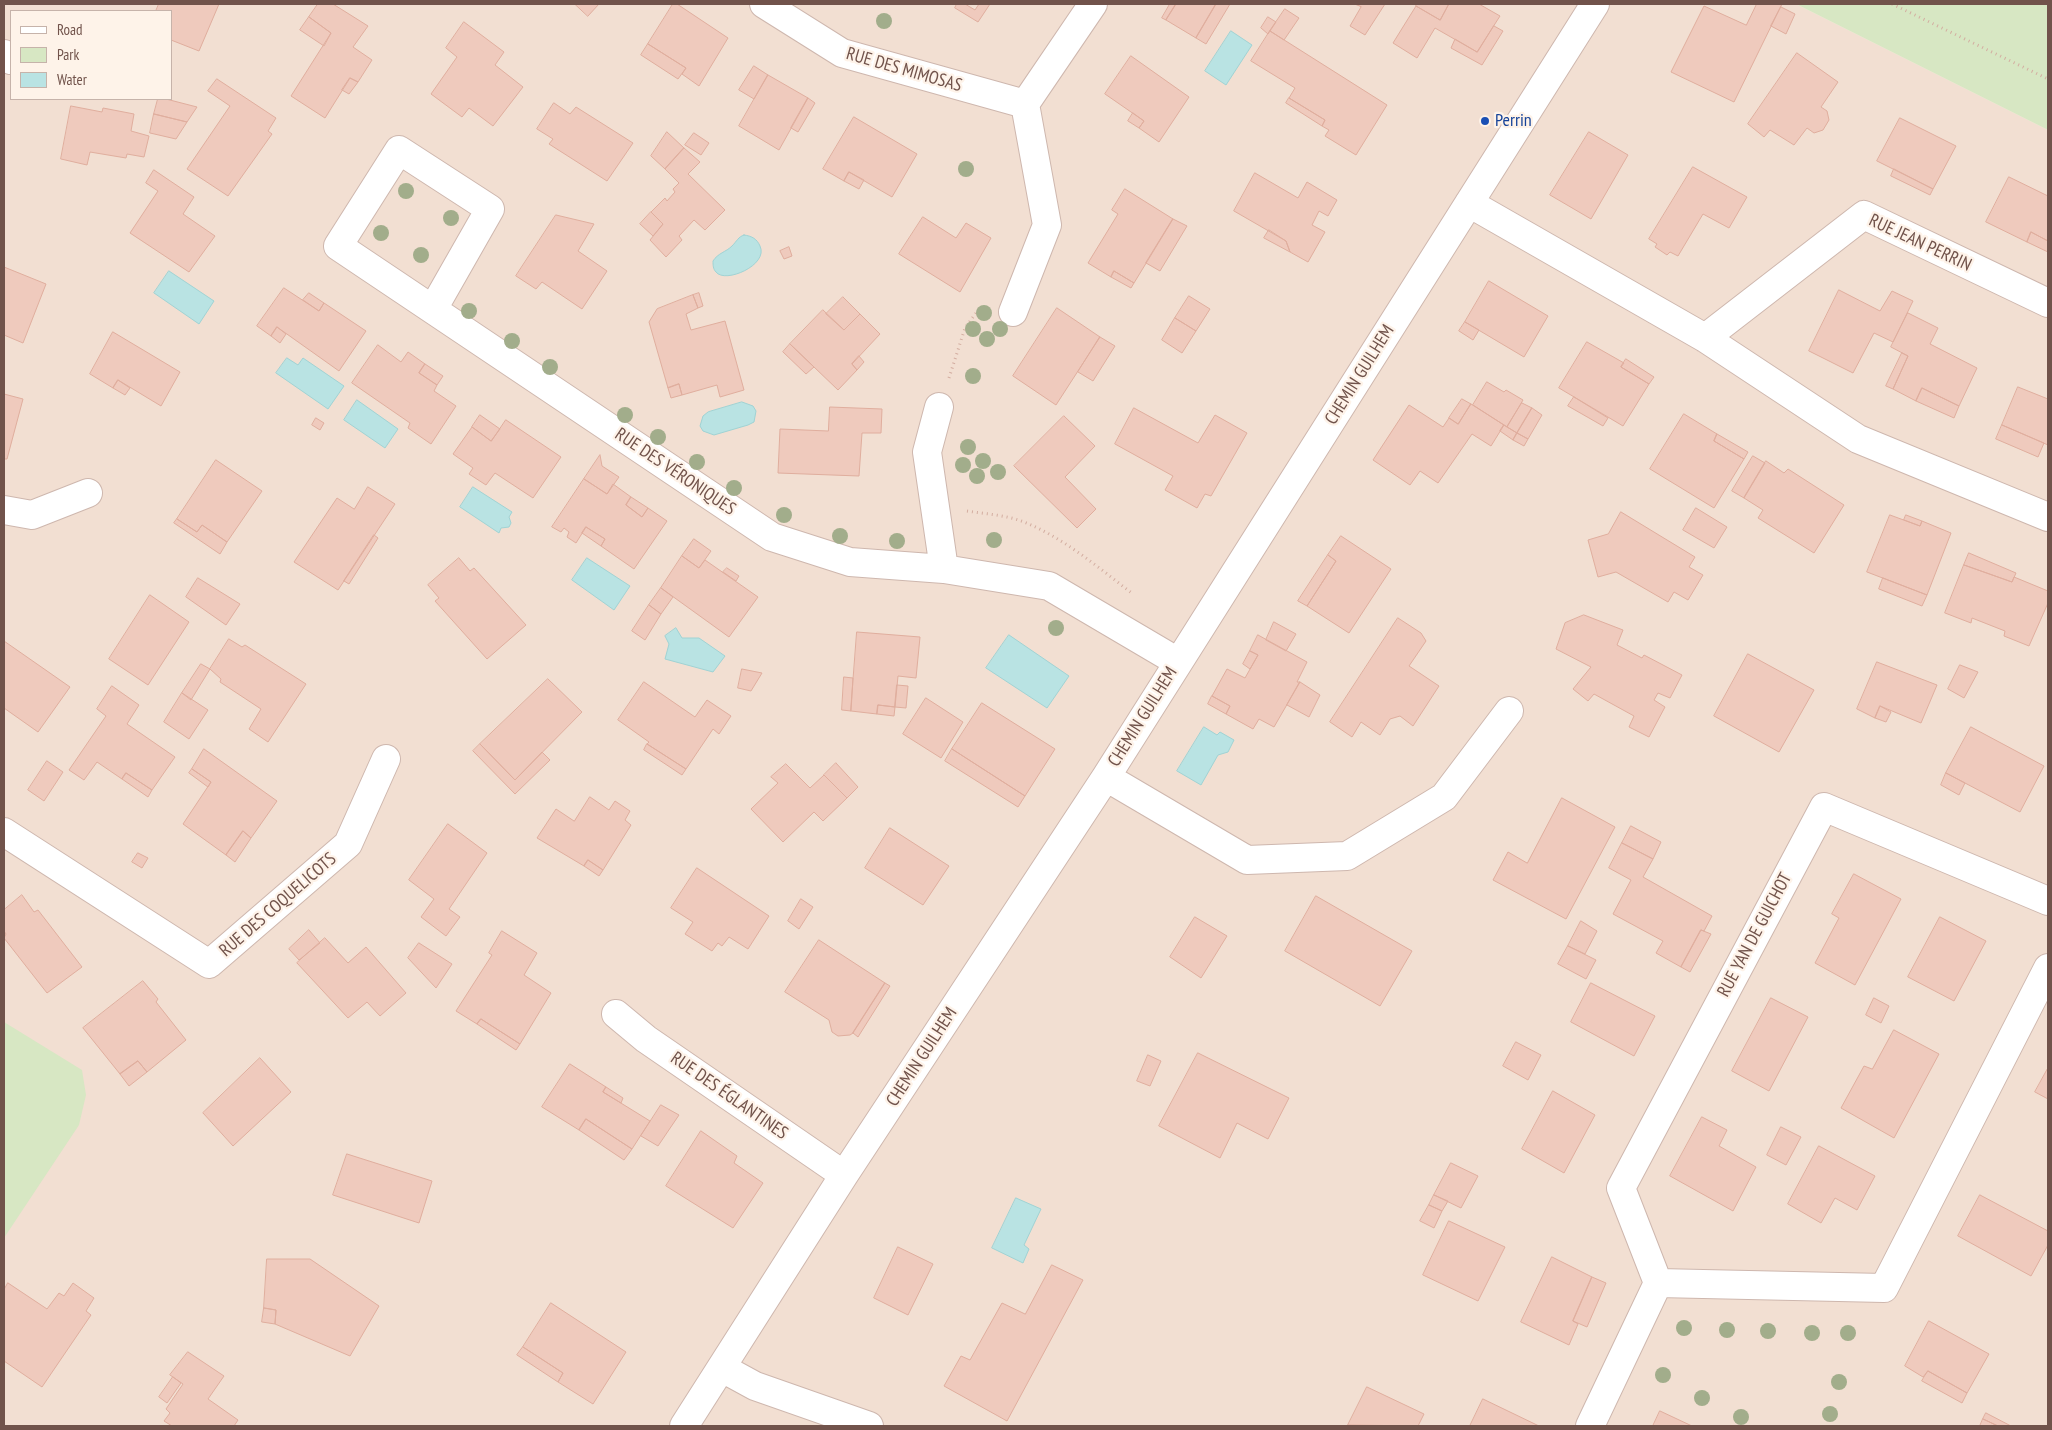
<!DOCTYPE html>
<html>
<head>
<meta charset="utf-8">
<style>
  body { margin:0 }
  #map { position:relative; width:2052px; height:1430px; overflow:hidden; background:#fbefe4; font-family:"PT Sans Narrow",sans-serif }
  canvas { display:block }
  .frame { position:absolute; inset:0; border:5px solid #71534b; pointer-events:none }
  .legend { position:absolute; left:10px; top:10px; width:162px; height:90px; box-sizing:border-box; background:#fef3e9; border:1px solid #c6b3aa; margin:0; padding:6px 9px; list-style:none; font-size:15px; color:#71534b }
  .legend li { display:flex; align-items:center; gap:10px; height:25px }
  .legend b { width:25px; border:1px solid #c6b3aa }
</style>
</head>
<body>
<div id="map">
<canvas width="2052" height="1430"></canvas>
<div class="frame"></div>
<ul class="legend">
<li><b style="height:6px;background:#fff"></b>Road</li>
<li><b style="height:14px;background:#d7e7c3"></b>Park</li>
<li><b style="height:14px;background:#b9e3e3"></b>Water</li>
</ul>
</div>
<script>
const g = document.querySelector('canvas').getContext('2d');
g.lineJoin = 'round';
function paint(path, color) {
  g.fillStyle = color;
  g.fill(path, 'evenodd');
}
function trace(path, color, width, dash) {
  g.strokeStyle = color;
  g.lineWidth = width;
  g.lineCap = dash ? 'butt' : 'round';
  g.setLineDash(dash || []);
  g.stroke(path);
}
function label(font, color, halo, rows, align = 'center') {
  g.font = font + ' "PT Sans Narrow",sans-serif';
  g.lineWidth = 4.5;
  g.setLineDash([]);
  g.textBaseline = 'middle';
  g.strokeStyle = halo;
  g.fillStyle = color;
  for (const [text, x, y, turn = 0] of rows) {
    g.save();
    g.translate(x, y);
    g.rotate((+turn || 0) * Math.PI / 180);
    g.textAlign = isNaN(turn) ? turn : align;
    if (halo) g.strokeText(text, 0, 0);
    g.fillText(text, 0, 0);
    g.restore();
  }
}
paint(new Path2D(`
  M4,4h1792l252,126v1296h-2044zM11,11h160v88h-160z`), '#f2dfd2');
paint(new Path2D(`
  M1796,4h252v126z
  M4,1022l78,48 4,25 -7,30 -75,113z`), '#d7e7c3');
const water = new Path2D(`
  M1231,31l21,14 -26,40 -21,-14z
  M744,235c8,1 13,4 16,11 9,19 -35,38 -44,26 -3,-3 -3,-7 -3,-11 5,-8 13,-9 19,-15 5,-5 6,-9 12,-11z
  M169,271l45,30 -15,23 -45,-31z
  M287,358l11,7 5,-7 41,28 -16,23 -52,-36z
  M357,400l41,29 -13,19 -41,-28z
  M742,402l11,4 3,5 -2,11 -6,3 -34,10 -11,-4 -3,-5 3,-10 5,-4z
  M473,487l39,25 -3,5 2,6 -2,4 -8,1 -2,5 -39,-26z
  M587,558l43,28 -16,24 -42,-30z
  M676,628l6,10h17l26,18 -12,16 -48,-13 4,-15 -4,-8z
  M1009,635l60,41 -22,32 -61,-40z
  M1204,727l13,8 3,-3 14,8 -6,12 -10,3 -17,30 -24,-14z
  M1016,1198l25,11 -17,36 5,4 -6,14 -31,-15z`);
paint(water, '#b9e3e3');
trace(water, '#a0d3d4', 1);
const building = new Path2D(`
  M159,4h60l-20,47 -28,-11v-29h-15z
  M318,4h15l35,22 -15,21 19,13 -14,22 -8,-4 -25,40 -34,-22 40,-63 -22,-16z
  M575,4h24l-11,12z
  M673,4h4l51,34 -29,48 -17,-12 4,-6 -38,-24z
  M957,4h8l10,6 4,-6h11l-12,18 -23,-14z
  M1170,4h6l-10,16 -4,-2z
  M1176,4h40l-20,34 -30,-18z
  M1216,4h14l-24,40 -10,-6z
  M1355,4h30l-20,31 -15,-9 11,-19z
  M1417,4h32l-9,16 -24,-14z
  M1449,4h30l21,12 -23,36 -42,-24 -18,30 -24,-15 23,-37 24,14z
  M1757,4h25l-48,98 -63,-30 33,-66 42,19z
  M1781,7l14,7 -9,20 -15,-8z
  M1285,9l14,9 -15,22 -14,-9z
  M309,17l22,16 -7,13 -24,-16z
  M1268,17l8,5 -8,12 -7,-6z
  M464,22l40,30 -9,13 28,22 -30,39 -24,-18 -7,9 -31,-23 26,-37 -11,-9z
  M1494,26l9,5 -21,34 -31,-17 4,-9 22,13z
  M1270,31l117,74 -31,50 -31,-19 4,-6 -7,-4 3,-6 -36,-22 6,-10 -44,-27z
  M648,44l38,24 -8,11 -37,-24z
  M1797,53l41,29 -17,25 6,4 2,9 -6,10 -9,3 -7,-5 -13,17 -24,-15 -6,7 -16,-13z
  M1131,56l58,41 -30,45 -20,-14 5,-7 -39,-27z
  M754,66l14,9 -14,24 -15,-9z
  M768,75l40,23 -29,52 -40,-24z
  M350,78l8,4 -9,12 -7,-4z
  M217,79l59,39 -8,13 4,3 -44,62 -41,-27 43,-63 -22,-15z
  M808,98l7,5 -17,29 -7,-4z
  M1289,98l36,22 -3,6 -36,-23z
  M158,99h8l31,8 -10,15 -33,-8z
  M554,103l16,11 6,-7 57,36 -26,38 -58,-37 4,-5 -16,-10z
  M71,106l31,6 1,-4 31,6 -3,17 18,5 -5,21 -17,-3 -1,4 -36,-6 -3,13 -26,-6z
  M1133,113l11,8 -5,7 -11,-7z
  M154,114l33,8 -11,17 -26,-6z
  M854,117l63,37 -25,43 -43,-25 -5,9 -21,-12z
  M1900,118l56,28 -23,43 -56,-28z
  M667,132l17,16 -19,21 -14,-13z
  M1589,132l39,23 -37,64 -41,-24z
  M694,133l15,10 -8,12 -16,-10z
  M684,148l16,14 -12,12 37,36 -20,20 -11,-10 -15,16 3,4 -16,17 -16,-17 13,-16 -12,-12 14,-14 2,3 8,-9 -2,-3 6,-6 -14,-14z
  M1693,167l54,30 -18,31 -26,-14 -25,42 -8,-4 -3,3 -12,-8 2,-3 -8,-5z
  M1894,169l39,20 -3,6 -39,-19z
  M154,170l40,27 -11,17 32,22 -26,36 -59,-39 28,-42 -12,-8z
  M849,172l15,8 -5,9 -15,-8z
  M1255,173l43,25 9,-16 30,18 -9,16 -9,-5 -7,14 13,7 -17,30 -18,-10 -4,-11 -52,-30z
  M2009,177l39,19v45l-17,-9 -4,10 -41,-20z
  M1125,189l48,30 -39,64 -20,-12 -3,6 -23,-14 30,-49 -6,-4z
  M651,212l12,12 -10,12 -13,-12z
  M556,215l38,9 -16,27 29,20 -25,38 -40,-27 -6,7 -20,-13z
  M923,217l33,21 10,-15 25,15 -31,54 -61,-38z
  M1173,219l14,7 -27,45 -14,-8z
  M1269,230l17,11 4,11 -26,-14z
  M2031,232l17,9v11l-21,-10z
  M789,247l3,9 -8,3 -4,-8z
  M4,267l42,17 -23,59 -19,-8z
  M1114,271l20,12 -3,5 -20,-11z
  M1489,281l59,35 -24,41 -59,-35z
  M284,288l35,23 5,-8 42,28 -27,40 -62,-44 -6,9 -14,-10z
  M1839,290l41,21 12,-20 21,10 -20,41 -19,-9 -21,40 -44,-22z
  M309,293l15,10 -5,8 -16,-11z
  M699,293l4,13 -5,2 -5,-13z
  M693,295l5,13 -12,6 5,16 34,-9 19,69 -24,7 -3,-12 -35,10 -3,-11 -11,4 -19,-66 8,-13z
  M1189,296l21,13 -14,22 -21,-13z
  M843,297l17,17 -16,16 -18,-16z
  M1057,308l43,29 -44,68 -43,-29z
  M823,310l21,20 16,-16 20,20 -28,30 5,6 -19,20 -48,-46z
  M1908,313l30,15 -8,16 47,24 -18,38 -37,-18 -6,13 -23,-12 15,-33 -17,-9z
  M1175,318l21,13 -14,22 -20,-13z
  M1465,322l14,8 -6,10 -14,-9z
  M277,327l9,7 -6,9 -9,-7z
  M113,332l67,40 -19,34 -43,-26 -5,8 -23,-14z
  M1100,337l15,9 -22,35 -15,-9z
  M1587,342l37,21 -3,4 28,17 -26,42 -64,-38z
  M790,344l24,23 -8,7 -23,-22z
  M378,345l23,17 7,-10 17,12 -6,9 18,12 -3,6 22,15 -25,38 -23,-16 2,-5 -58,-40z
  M1902,353l6,3 -15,33 -7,-3z
  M859,356l5,6 -7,8 -5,-6z
  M1626,359l28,18 -5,7 -28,-17z
  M425,364l18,12 -6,9 -18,-12z
  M118,380l12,8 -5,7 -12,-7z
  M1487,382l17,10 2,-2 17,10 -16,27 -34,-22z
  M679,384l3,11 -11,3 -3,-10z
  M2018,387l30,12v46l-46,-20z
  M1922,388l37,18 -5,12 -38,-17z
  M4,394l19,5 -16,60h-3z
  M1574,397l34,21 -5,8 -35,-20z
  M1462,399l9,5 -13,20 -9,-6z
  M1522,403l10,5 -15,25 -10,-6z
  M1471,404l33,21 -13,21 -19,-12 -34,49 -18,-12 -10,14 -37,-25 36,-55 34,22 6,-9 9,6z
  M830,407l52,2 -1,24h-19l-3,43 -81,-3 2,-44 48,2z
  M1134,408l64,35 17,-28 32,18 -36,63 -6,-2 -8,14 -32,-18 8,-14 -58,-32z
  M1532,408l10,7 -14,24 -11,-6z
  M1684,414l33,20 -3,7 30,18 -30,49 -64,-39z
  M480,415l20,14 -9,12 -19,-14z
  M1064,416l31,30 -30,31 31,32 -19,19 -63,-62z
  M316,418l8,5 -4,7 -8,-5z
  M506,420l55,37 -28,41 -38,-25 -9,12 -17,-11 4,-6 -20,-14 19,-27 19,14z
  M1504,425l13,8 -4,7 -13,-9z
  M2002,425l42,18 -6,14 -42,-18z
  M1517,433l11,6 -4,7 -11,-6z
  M1717,434l31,18 -4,7 -30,-18z
  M600,455l2,11 17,11 -12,17 -23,-15z
  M1753,456l12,7 -21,35 -12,-7z
  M216,460l46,31 -35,51 -25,-17 -5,7 -20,-13z
  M1766,461l18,12 4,-4 56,36 -30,48 -56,-35 5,-8 -19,-12z
  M584,479l23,15 6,-10 18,13 -5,8 16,12 6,-9 19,13 -33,48 -33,-23 4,-7 -19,-12 -10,16 -9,-6 2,-5 -5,-4 -3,4 -9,-5z
  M368,487l27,17 -57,86 -44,-28 43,-64 17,11z
  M631,497l17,11 -6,9 -16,-12z
  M1696,508l31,19 -13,21 -31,-18z
  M1621,512l74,45 -6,10 14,8 -15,25 -14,-8 -6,10 -52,-30 -18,5 -10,-37 20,-6z
  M1890,515l30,11 2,-5 29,12 -24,62 -60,-23z
  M1906,515l16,6 -2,5 -16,-6z
  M177,519l20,13 5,-7 25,17 -7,12 -46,-31z
  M586,527l19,12 -4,7 -19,-13z
  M374,535l4,3 -29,46 -5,-3z
  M1341,536l50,33 -42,64 -42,-27 29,-45 -8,-6z
  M694,539l17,12 -12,17 -17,-12z
  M1969,553l47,20 -4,9 -48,-17z
  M1328,555l8,6 -29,45 -9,-5z
  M682,556l17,12 6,-8 53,37 -29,40 -68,-49z
  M459,558l11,13 4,-3 52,57 -39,34 -52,-58 4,-3 -11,-13z
  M1964,565l48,17 2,-5 34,14v12l-19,43 -25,-10 1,-5 -33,-13 -1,5 -26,-10z
  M727,568l12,8 -3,5 -13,-9z
  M198,578l42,26 -14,21 -40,-28z
  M1883,578l44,17 -5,11 -43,-17z
  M661,588l12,9 -12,17 -12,-9z
  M150,595l39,27 -41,63 -39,-26z
  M649,605l12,9 -16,26 -13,-9z
  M1584,615l39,15 -6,15 25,13 2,-3 38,20 -12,23 -12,-5 -4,7 11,7 -16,30 -20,-10 5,-11 -40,-22 -6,7 -15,-12 18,-22 -35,-18 9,-26z
  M1398,618l23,15 5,8 -17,25 30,20 -26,40 -13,-10 -10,3 -10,16 -19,-13 -9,15 -22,-15z
  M1274,622l22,12 -10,17 -20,-11z
  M857,632l63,5 -4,41 -18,-2 -3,31 -17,-2 -1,9 -26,-3z
  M1258,635l49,27 -10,20h3l-26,45 -15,-8 -6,10 -27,-15 4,-8 -18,-10 15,-27 18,9 13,-23 -8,-4z
  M229,639l13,8 3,-2 61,39 -38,58 -19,-13 12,-20 -41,-27 1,-3 -11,-10z
  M4,641l66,46 -32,45 -34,-24z
  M1250,651l8,4 -8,14 -7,-5z
  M1748,654l66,36 -35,62 -65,-36z
  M1877,662l60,23 -16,38 -41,-17 -5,12 -18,-9z
  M201,664l9,5 -19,31 -9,-7z
  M1960,665l18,7 -14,26 -16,-9z
  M742,669l20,4 -11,18 -13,-3z
  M844,677l9,1 -2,33 -9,-1z
  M548,679l34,33 -67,68 -35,-36z
  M644,682l51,35 12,-17 24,16 -12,18 -6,-5 -27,40 -39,-25 2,-2 -31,-22z
  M1300,682l20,13 -11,22 -22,-12z
  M897,685l11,1 -2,22 -11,-1z
  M112,686l27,19 -12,19 48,33 -23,33 -26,-17 -4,6 -25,-17 -13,18 -15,-10 37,-54 -9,-7z
  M182,693l26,17 -19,29 -25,-17z
  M1212,696l18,10 -4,8 -18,-10z
  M926,698l37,24 -22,36 -38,-24z
  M982,703l73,46 -30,47 -73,-47z
  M878,705l17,2 -1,9 -17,-2z
  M1880,706l11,6 -5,10 -11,-4z
  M1971,727l73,39 -24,46 -74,-39z
  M480,744l35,36 27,-28 8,8 -35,34 -42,-43z
  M647,744l39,25 -4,6 -38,-25z
  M204,749l73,52 -26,37 -8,-7 -17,24 -43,-31 28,-42 -19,-13z
  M952,749l73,47 -7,11 -73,-46z
  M47,761l16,11 -19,29 -16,-11z
  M836,763l22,24 -11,11 -23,-23z
  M786,764l24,24 14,-13 23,23 -24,23 -9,-9 -31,30 -32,-33 27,-26 -7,-6z
  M192,769l19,13 -3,5 -19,-14z
  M126,773l26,17 -4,7 -26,-18z
  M1946,773l19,10 -6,12 -18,-10z
  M590,797l19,13 6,-9 15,10 -5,9 6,5 -28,45 -15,-10 -4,6 -47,-28 19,-29 18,12z
  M1562,798l53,29 -49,92 -73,-39 15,-28 19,11z
  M448,824l39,29 -38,56 11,8 -14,19 -25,-19 13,-18 -25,-19z
  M1631,826l30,16 -8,17 -31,-16z
  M890,828l59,38 -26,39 -58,-37z
  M243,831l8,7 -16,24 -9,-7z
  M1622,843l31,16 -10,18 69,39 -8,15 -3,-1 -20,37 -25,-14 7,-12 -50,-27 18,-34 -22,-12z
  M138,853l10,5 -6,10 -10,-6z
  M588,860l15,10 -4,6 -15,-10z
  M697,868l72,48 -21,33 -19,-12 -7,9 -4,-3 -6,8 -27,-17 8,-12 -22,-14z
  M1854,874l47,25 -46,86 -40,-22 24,-45 -7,-4z
  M22,895l12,17 4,-2 44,57 -35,26 -43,-55 2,-4 -2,-3v-21z
  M1316,896l96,55 -32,55 -95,-55z
  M801,899l12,8 -14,22 -11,-8z
  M1195,917l32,19 -26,42 -31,-21z
  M1940,917l46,24 -32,60 -46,-24z
  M1581,921l16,10 -12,23 -17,-8z
  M309,930l11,13 -21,17 -10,-11z
  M1701,930l10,4 -21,38 -9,-5z
  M502,931l35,22 -13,22 27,18 -31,51 -39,-25 -4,5 -21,-13 36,-56 -3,-2z
  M325,938l23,25 18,-16 40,46 -26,23 -13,-14 -19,16 -51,-55z
  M819,940l66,43 -32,50 -3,2 -12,1 -6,-4 -3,-12 -44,-28z
  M419,943l33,21 -16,24 -28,-30z
  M1568,946l28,14 -10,19 -28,-15z
  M143,981l15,18 -2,3 30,38 -39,32 -9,-11 -18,13 -37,-46z
  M885,983l5,3 -32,51 -5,-4z
  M1591,983l64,33 -21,40 -63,-34z
  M1771,998l37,19 -39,74 -37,-20z
  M1874,998l15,8 -8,17 -15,-8z
  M481,1019l39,25 -4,6 -39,-26z
  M1894,1030l45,24 -45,84 -53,-30 23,-42 8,3z
  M1516,1042l25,13 -13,25 -25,-14z
  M1198,1053l91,45 -21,41 -31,-16 -17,35 -61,-32z
  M1148,1055l13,6 -11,25 -13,-5z
  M260,1058l31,34 -58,54 -30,-33z
  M138,1061l9,11 -18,14 -9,-12z
  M570,1064l36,23 -3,5 47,29 -18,28 -46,-30 -7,11 -37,-23z
  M2048,1068v31l-13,-7z
  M606,1087l17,11 -2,5 -18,-11z
  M1553,1091l42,24 -31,58 -42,-24z
  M661,1105l18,10 -21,31 -17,-10z
  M1702,1117l25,13 -8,16 37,21 -23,44 -63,-35z
  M586,1119l46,30 -8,11 -45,-30z
  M1781,1127l20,10 -15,28 -19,-10z
  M701,1131l36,25 -3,7 29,20 -30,45 -67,-42z
  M1819,1146l56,30 -18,34 -22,-12 -14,25 -33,-19z
  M347,1154l85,27 -13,42 -86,-28z
  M1451,1163l27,13 -17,32 -27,-13z
  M1434,1195l14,6 -6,10 -13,-6z
  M1980,1195l68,36v14l-17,31 -73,-40z
  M1429,1205l13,6 -8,17 -14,-7z
  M1449,1221l56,26 -27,54 -55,-26z
  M898,1247l35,17 -25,51 -34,-17z
  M1552,1257l40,20 -19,44 5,3 -9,21 -48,-23z
  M267,1259h43l69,47 -29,50 -75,-32 1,-14 -12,-2z
  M1052,1265l31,15 -76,141 -63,-35 17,-30 9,4 32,-57 23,11z
  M1592,1277l14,6 -19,44 -14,-6z
  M8,1283l39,26 12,-16 5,3 9,-13 21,15 -8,13 5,4 -49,72 -38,-26v-71z
  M551,1303l75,49 -33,52 -35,-22 5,-9 -40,-26z
  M264,1308l12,2 -1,14 -13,-2z
  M1929,1321l60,33 -22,39 -39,-22 -5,6 -18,-11z
  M523,1347l40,26 -5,9 -41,-27z
  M188,1352l36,24 -16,23 30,21 -4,6h-62l-8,-5 6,-8 -4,-4 17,-25 -13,-9z
  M1928,1371l39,22 -5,10 -40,-22z
  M173,1377l8,6 -14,20 -8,-6z
  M1367,1387l57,27 -6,12 -70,-1z
  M1483,1399l56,27h-69z
  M1660,1411l32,15h-39z
  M1986,1413l25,13h-13l-15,-7z
  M1983,1419l15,7h-18z`);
paint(building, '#efcabd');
trace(building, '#e0ae9e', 1);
const minor = new Path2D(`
  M764,4l78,49 183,51 68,-100
  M4,54l7,6
  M1469,203l236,135 153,101 190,78
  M433,309l57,-100 -91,-59 -61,96 434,291 78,25 94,7 105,17 129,76
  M1013,312l34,-87 -22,-121
  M1705,338l159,-123 184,88
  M939,407l-12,45 17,117
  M4,510l28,5 56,-22
  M1106,777l141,83 100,-4 97,-59 65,-86
  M4,832l205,132 139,-120 38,-85
  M616,1014l30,25 198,136
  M1658,1283l226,5 164,-320
  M722,1368l33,18 114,40
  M684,1426l160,-251 262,-398 489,-773
  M1590,1426l68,-143 -37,-95 203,-381 224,94`);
trace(minor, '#ceb7ae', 30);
trace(new Path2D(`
  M1892,4l156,75
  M949,378l16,-50 14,-19
  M967,511c19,3 39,4 57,11 40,16 75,46 109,72`), '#d3ada0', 3, [1, 4]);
trace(minor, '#fff', 28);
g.fillStyle = '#a2ad8b';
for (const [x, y] of [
  [884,21],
  [966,169],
  [406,191],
  [451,218],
  [381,233],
  [421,255],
  [469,311],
  [984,313],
  [973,329],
  [1000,329],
  [987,339],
  [512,341],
  [550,367],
  [973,376],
  [625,415],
  [658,437],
  [968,447],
  [983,461],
  [697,462],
  [963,465],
  [998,472],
  [977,476],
  [734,488],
  [784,515],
  [840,536],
  [994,540],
  [897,541],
  [1056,628],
  [1684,1328],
  [1727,1330],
  [1768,1331],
  [1812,1333],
  [1848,1333],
  [1663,1375],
  [1839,1382],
  [1702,1398],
  [1830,1414],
  [1741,1417]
]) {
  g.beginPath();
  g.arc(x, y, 8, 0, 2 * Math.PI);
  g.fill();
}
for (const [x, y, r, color] of [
  [1485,121,5,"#1a4fb4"]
]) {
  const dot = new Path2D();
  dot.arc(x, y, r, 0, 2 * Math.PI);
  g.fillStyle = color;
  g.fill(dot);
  trace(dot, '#fef3e9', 2);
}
label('18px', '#71534b', '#fef3e9', [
  ["RUE DES MIMOSAS",904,70,16],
  ["RUE JEAN PERRIN",1920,243,25],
  ["CHEMIN GUILHEM",1360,375,-58],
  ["RUE DES VÉRONIQUES",675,472,34],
  ["CHEMIN GUILHEM",1143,717,-58],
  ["RUE DES COQUELICOTS",278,905,-41],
  ["RUE YAN DE GUICHOT",1755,935,-62],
  ["CHEMIN GUILHEM",922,1057,-57],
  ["RUE DES ÉGLANTINES",729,1096,35]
]);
label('18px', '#164399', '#fef3e9', [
  ["Perrin",1495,121]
], 'left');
</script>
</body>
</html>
